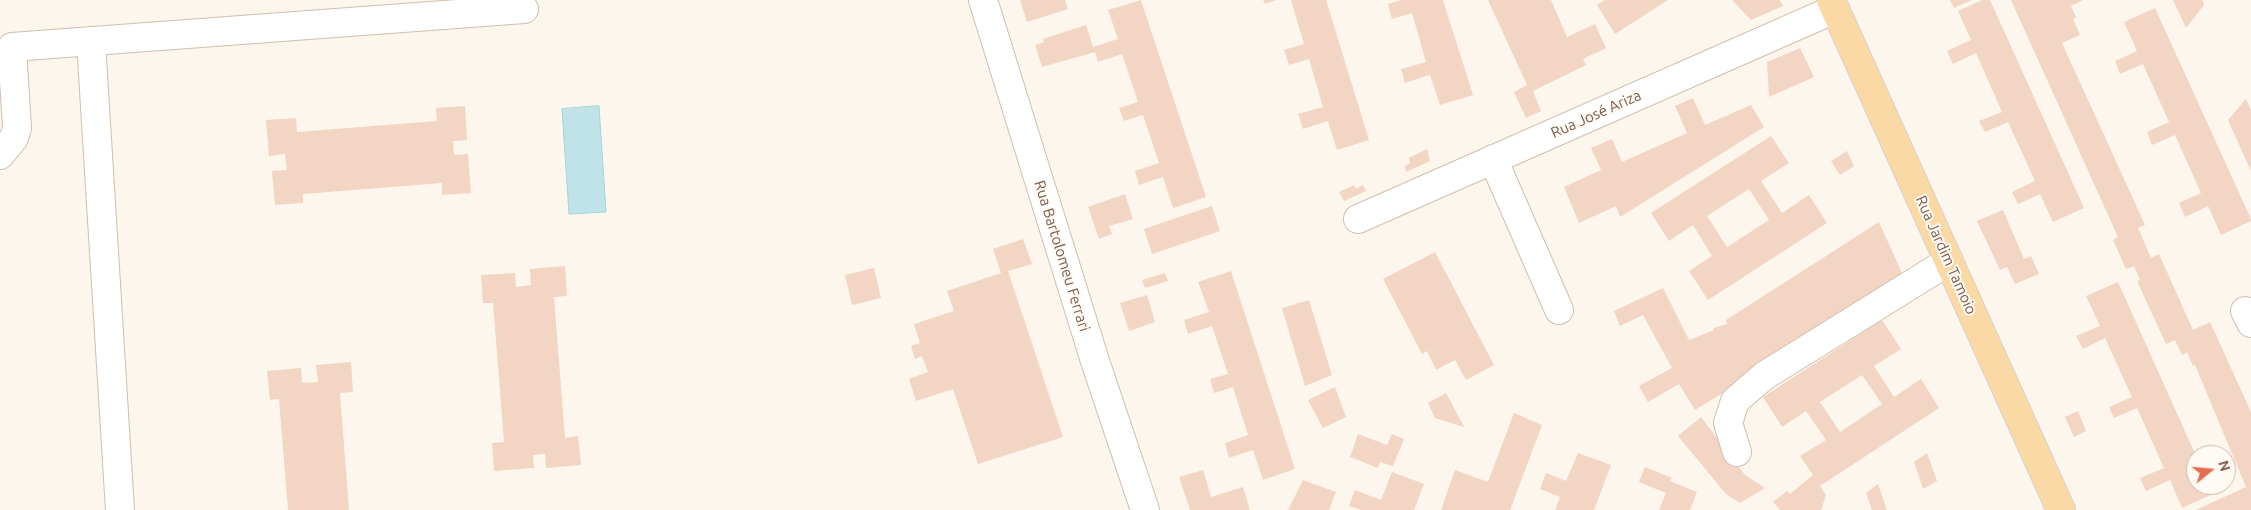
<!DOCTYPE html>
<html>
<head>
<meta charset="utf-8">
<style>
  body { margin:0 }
  #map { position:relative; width:2251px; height:510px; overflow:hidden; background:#fdf6ec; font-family:Ubuntu,sans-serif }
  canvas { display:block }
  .north { position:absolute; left:2186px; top:445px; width:50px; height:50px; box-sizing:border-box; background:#fffaf3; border:1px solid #c9bbb1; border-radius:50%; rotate:73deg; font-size:14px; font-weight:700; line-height:20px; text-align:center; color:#795c4d }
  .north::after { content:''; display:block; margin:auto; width:18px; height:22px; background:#e66f52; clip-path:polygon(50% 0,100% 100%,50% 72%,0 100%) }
</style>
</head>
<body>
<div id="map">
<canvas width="2251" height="510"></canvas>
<div class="north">N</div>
</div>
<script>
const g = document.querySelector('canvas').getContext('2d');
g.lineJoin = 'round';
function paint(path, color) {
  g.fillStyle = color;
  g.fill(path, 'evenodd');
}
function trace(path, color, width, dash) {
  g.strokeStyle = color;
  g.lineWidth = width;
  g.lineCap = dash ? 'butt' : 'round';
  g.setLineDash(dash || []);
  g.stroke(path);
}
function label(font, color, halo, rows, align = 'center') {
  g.font = font + ' Ubuntu,sans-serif';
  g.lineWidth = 4;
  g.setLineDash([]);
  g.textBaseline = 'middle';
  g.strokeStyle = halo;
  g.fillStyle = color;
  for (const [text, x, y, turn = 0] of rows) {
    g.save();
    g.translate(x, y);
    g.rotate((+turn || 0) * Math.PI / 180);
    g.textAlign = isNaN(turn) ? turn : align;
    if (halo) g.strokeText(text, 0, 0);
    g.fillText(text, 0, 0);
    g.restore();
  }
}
const water = new Path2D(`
  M599,106l7,106 -37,2 -7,-105z`);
paint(water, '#bfe3e8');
trace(water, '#a5d3d9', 1);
paint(new Path2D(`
  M1020,0h45l3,9 -41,13z
  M1141,0l65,197 -33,11 -10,-31 -24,8 -4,-14 24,-8 -16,-48 -19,6 -5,-13 19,-6 -16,-48 -24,8 -3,-10 -53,15 -7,-22 9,-3 -1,-3 43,-14 7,22 25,-8 -10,-29z
  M1263,0h13l-11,4z
  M1291,0h35l43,140 -32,10 -9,-29 -25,8 -5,-15 25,-7 -14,-48 -20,6 -5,-15 20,-6z
  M1401,0h42l30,95 -33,10 -10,-30 -25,8 -4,-14 25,-7 -14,-49 -20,6 -4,-15z
  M1488,0h63l16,37 28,-13 11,24 -23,11 3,6 -53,26 8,20 -15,7 -12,-26 13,-7z
  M1605,0h63l-53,34 -18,-29z
  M1732,0h48l3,6 -32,14z
  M1950,0h22l-18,8z
  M1982,0h8l94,208 -31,14 -13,-28 -22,10 -6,-12 23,-11 -27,-59 -23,10 -6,-11 23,-9 -26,-59 -23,11 -6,-13 24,-11 -13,-29z
  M2011,0h72l-12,6 5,11 -3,2 7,16 -18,8 83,182 -7,3 13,30 8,-4 34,76 17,-8 41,90v98h-55l50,-23 -51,-122 -2,1 -6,-14 -5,3 -7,-15 -9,4 -29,-63 3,-1 -6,-14 -8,3 -13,-29 5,-3z
  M2173,0h29l2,5 -18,23z
  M2155,8l96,211v2l-30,14 -13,-29 -23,11 -6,-14 22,-10 -26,-58 -23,10 -5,-13 22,-10 -26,-58 -23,10 -5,-13 22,-10 -13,-29z
  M1800,48l14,29 -45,20 -2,-35z
  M1693,98l12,27 46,-20 13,22 -144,90 -4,-11 -37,17 -15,-36 37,-17 -10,-22 21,-9 10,23 65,-29 -12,-27z
  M2246,99l5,11v61l-23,-51z
  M465,106l2,34 -14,1 1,14 14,-1 3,39 -29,2v-12l-139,11v9l-28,2 -3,-34 15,-1 -2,-16 -16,2 -3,-36 30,-2 1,14 140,-11 -1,-13z
  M1771,136l18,27 -28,18 21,32 27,-18 18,28 -119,77 -19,-29 23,-15 -19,-31 -24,16 -18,-28zM1749,189l20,31 -42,27 -20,-31z
  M1427,149l3,12 -24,11 -1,-6 5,-3 -1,-5z
  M1847,151l7,15 -14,9 -9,-14z
  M1354,185l2,4 7,-4 3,6 -22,10 -5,-9z
  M1125,194l8,25 -24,7 3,8 -13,5 -11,-32z
  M1212,206l8,25 -68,23 -8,-25z
  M2003,210l21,49 7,-3 8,18 -24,10 -8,-17 -7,3 -23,-49z
  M1879,222l23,51 -155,101 2,3 -54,33 -16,-26 -31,18 -9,-16 33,-18 -29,-53 -23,11 -6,-15 49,-23 26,52 25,-10v-2l13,-4 -1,-4z
  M1023,239l9,25 -24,7 55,166 -85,27 -25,-75 -37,12 -7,-22 19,-7 -6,-16 -7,3 -4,-13 9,-3 -6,-19 40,-13 -7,-20 54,-18 -8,-24z
  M1435,252l59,113 -28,15 -11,-20 -19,10 -9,-19 -5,3 -39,-75z
  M565,266l2,30 -13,1 11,141 13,-2 3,29 -35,3 -1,-14 -12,1 1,13 -40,3 -2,-28 12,-1 -11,-139h-10l-2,-28 34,-2 1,14 15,-2 -1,-16z
  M874,268l7,30 -29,7 -7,-30z
  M1231,271l64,198 -32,11 -10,-30 -24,8 -4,-15 23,-8 -15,-48 -19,6 -4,-14 18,-5 -16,-48 -24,8 -4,-14 25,-8 -11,-30z
  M1165,273l3,8 -23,7 -3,-8z
  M2118,282l78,174v29h13l4,9 -31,14 -12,-28 -24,11 -6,-13 24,-10 -27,-60 -23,10 -5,-11 23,-10 -27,-59 -22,11 -7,-13 24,-10 -14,-30z
  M1147,295l8,27 -26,9 -9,-28z
  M1309,300l23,75 -27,11 -23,-78z
  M1882,320l19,29 -27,17 20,31 27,-18 18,29 -119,78 6,9 -5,15h-41l-7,-8 14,-11 3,3 23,-19 -13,-19 26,-16 -20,-29 -24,16 -19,-30zM1862,375l20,29 -42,28 -20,-30z
  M351,362l2,30 -13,1 9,117h-61l-9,-111 -9,1 -3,-29 34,-3 1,15 16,-1 -2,-17z
  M1335,387l11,30 -23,11 -15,-28z
  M1446,393l18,34 -29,-9 -7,-15z
  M2078,411l8,20 -12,6 -9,-20z
  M1514,413l28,12 -32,85h-69l14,-40 33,12z
  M1701,417l44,58 20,13 -25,15 -14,-9 -48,-58z
  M1358,434l29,11 5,-11 12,5 -11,27 -13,-4 -2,6 -28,-11z
  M1578,453l33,12 -17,45h-39l5,-13 -20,-8 6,-16 20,8z
  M1927,453l10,28 -14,8 -9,-27z
  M1645,467l27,11 -2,3 27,11 -7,18h-31l7,-17 -27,-11z
  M1203,470l8,27 32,-10 7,23h-60l-11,-33z
  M1392,472l32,12 -10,26h-53l-12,-4 6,-16 26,10z
  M1303,480l33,12 -7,18h-41z
  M1878,484l9,26h-15l-6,-17z`), '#f3d5c3');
const minor = new Path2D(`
  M983,0l112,361 50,149
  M91,42l29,468
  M0,155l14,-17 3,-10 -5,-81 512,-38
  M1493,159l66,151
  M1358,219l477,-210
  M2245,311l6,12
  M1737,452l-9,-29 7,-22 29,-25 185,-115`);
const major = new Path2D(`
  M1831,0l230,510`);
trace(minor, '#d0beb0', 30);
trace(major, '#d9d1cd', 30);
trace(minor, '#fff', 28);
trace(major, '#fad9a5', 28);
label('15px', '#795c4d', '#fffaf3', [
  ["Rua José Ariza",1596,114,-24],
  ["Rua Jardim Tamoio",1946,255,66],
  ["Rua Bartolomeu Ferrari",1062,256,73]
]);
</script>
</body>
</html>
